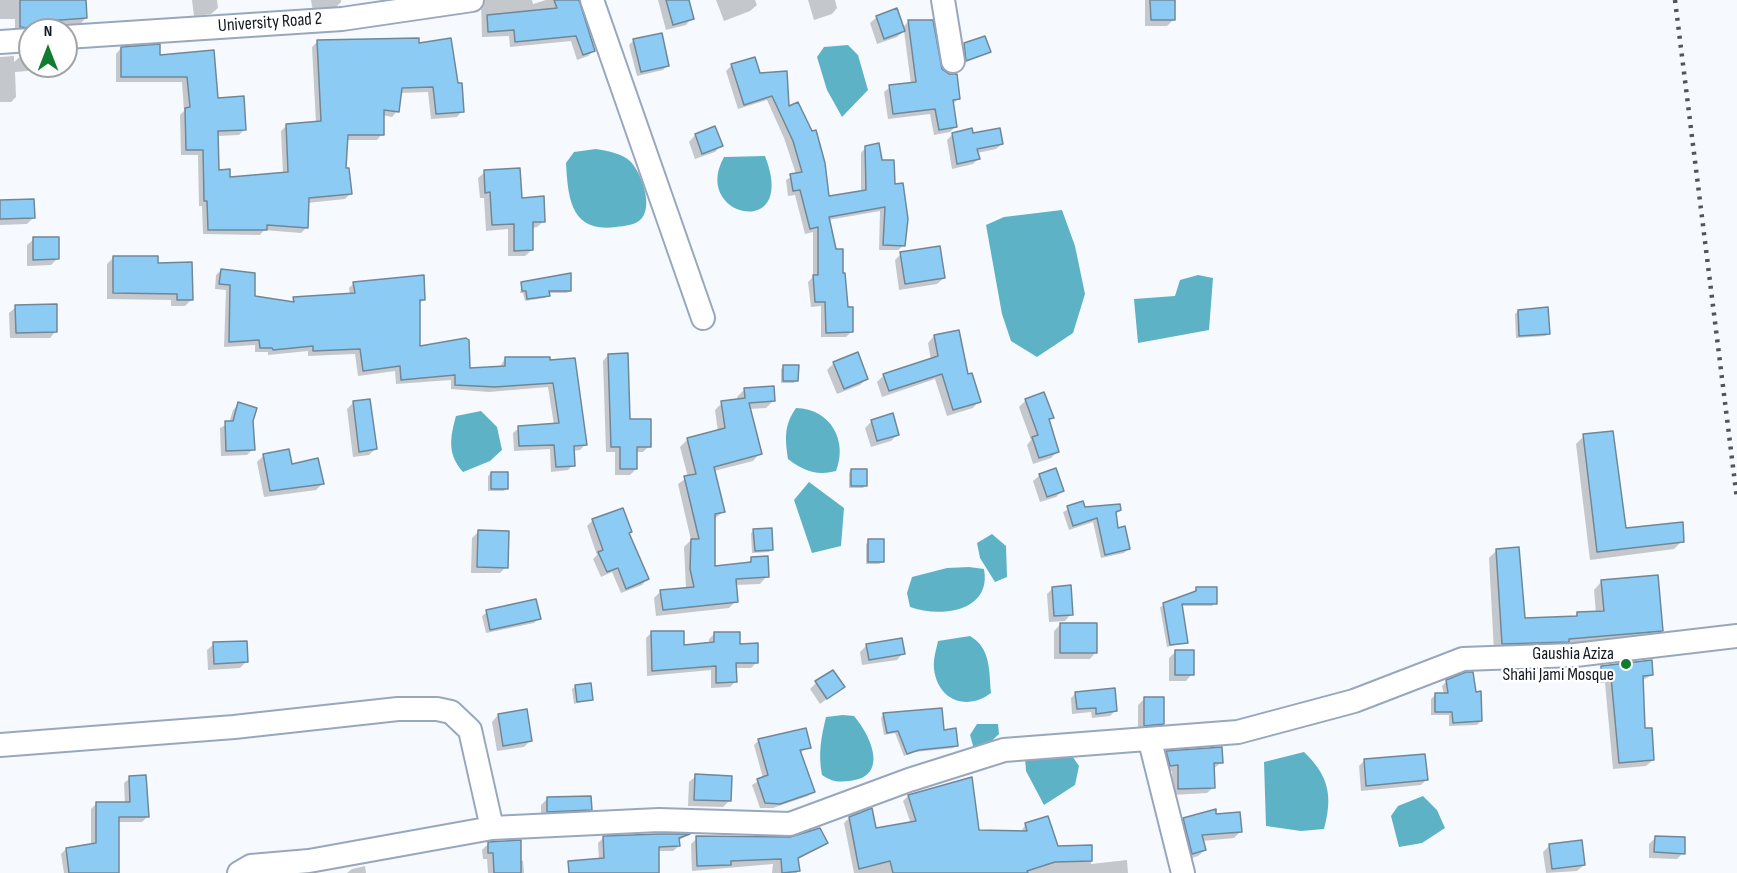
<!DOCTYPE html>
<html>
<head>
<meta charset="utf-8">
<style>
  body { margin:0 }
  #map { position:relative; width:1737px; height:873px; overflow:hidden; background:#f6f9fe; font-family:"Sofia Sans Condensed",sans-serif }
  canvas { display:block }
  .north { position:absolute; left:18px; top:18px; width:60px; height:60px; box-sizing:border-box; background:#fff; border:2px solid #a1a3a6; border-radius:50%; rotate:0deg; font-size:16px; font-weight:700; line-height:24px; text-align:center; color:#131921 }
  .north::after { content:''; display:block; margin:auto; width:21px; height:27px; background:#107c31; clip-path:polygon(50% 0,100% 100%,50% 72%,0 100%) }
</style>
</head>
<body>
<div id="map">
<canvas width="1737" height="873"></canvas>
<div class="north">N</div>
</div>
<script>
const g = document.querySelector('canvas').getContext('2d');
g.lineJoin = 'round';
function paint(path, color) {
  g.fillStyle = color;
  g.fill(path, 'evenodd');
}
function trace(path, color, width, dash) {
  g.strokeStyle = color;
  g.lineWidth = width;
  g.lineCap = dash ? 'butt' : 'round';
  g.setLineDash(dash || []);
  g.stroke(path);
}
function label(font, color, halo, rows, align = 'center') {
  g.font = font + ' "Sofia Sans Condensed",sans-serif';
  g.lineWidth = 4.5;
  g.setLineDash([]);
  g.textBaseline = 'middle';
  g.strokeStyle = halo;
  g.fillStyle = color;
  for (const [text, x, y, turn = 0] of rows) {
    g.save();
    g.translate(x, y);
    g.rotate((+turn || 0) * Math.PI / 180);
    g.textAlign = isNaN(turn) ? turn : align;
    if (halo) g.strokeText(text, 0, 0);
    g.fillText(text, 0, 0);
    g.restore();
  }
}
paint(new Path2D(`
  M848,45l10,10 10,35 -26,27 -15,-27 -10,-33 7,-10z
  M596,149c11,2 25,4 34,12 11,11 23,43 12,57 -5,7 -18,8 -26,9 -45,6 -48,-28 -50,-64l8,-11z
  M765,156c34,86 -75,61 -41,1z
  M1062,210l13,36 10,48 -12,39 -36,24 -26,-16 -9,-27 -16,-89 18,-8z
  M1198,275l15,3 -4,52 -71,13 -4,-44 41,-3 5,-16z
  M796,408c35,1 52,33 40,63 -20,5 -32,0 -48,-12 -3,-21 -4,-34 8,-51z
  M481,411l16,16 5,23 -12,11 -27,11c-16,-18 -13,-34 -7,-56z
  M809,482l35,26 -3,38 -29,7 -18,-53z
  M992,534l14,12 1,31 -12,5 -15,-24 -3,-15z
  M969,567l15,2c8,43 -44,49 -74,38l-3,-14 5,-16 35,-9z
  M970,636c21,12 19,35 21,57 -24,18 -53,8 -57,-24 -1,-9 2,-19 4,-28z
  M843,715l11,1c17,20 36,61 -5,65 -12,1 -16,1 -27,-6 -4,-21 -1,-37 4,-58z
  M977,724h21l1,10 -16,15h-9l-4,-14z
  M1304,752c25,24 29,44 20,77l-23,2 -35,-5 -2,-64z
  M1070,753l9,13 -4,19 -31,20 -18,-34 -1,-13z
  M1423,796l14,14 8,18 -23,15 -23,4 -8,-31 7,-10z`), '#5eb2c5');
paint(new Path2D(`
  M0,0h84l2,18 -6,6 -65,9v-14h-15z
  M192,0h25l1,8 -7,6 -17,2z
  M311,0h30v2l-6,6 -22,4z
  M481,0h51l1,4 13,-4h32l16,50 -6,6 -11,4 -6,-19 -61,6 -1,-11 -27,1z
  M658,0h29l5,18 -6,7 -20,5z
  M716,0h39l2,5 -7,6 -26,10z
  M808,0h27l2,8 -5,6 -18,6z
  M1145,0h29v19l-7,7h-22z
  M877,17l25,11 7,-7 33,50 6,4 10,24 -6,6 4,21 -6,6 -16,3 -4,-21 -42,5 -4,-27 6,-5 21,-3 -7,-53 -7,6 -20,7 -7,-21z
  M634,40l34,25 -5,5 -26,6 -8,-31z
  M318,41l99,4 45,66 -5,6 -26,2 -3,-27 -28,1 -3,18 -5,6 -10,-2v19l-5,6h-31l-2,30 6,24 -5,5 -38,4 -1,25 -5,5 -37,-3 -4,5 -57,-1 -1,-28h-3l-1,-51h-17l-1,-40 4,-4 -2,-29h-66v-28l5,-6 38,8 53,-5 5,49 28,29 -6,6 -22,1 1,35 11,7 54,-4 -2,-43 6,-6 29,-2 -4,-76z
  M965,45l24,7 -25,10 -2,-14z
  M30,54v12h14l-4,4 -25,2 1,25 -5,5h-11v-45l14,-1v6l7,-6z
  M754,59l5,15 28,34 40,90 34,-6v-39l5,-6 15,15 13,24 10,59 -6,5h-19l1,-39 -52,9 23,112 -5,5h-25v-31l-10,1 -3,-25 5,-5v-45l-8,2 -10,-39 -7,1 -2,-16 10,-6 -12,-36 -17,-38 -29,9 -12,-38 5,-5z
  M714,128l7,17 -6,7 -20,7 -6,-17 6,-7z
  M952,135h20l30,9 -6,5 -19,4 1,6 -5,5 -21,5 -5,-29z
  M485,172l59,49 -7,6 -5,1v22l-7,6h-17v-27l-22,2 -2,-33h-4l-2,-20z
  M0,201l33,17 -6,6 -27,1z
  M34,239l23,20 -6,6 -24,1v-21z
  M901,254l43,24 -7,6 -38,6 -4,-30z
  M114,257l42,7 35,36 -6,6h-14v-6l-64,-1v-35z
  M221,270l33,27 36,6 4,-4 56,-4 -1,-7 5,-5 70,16 -5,5v43l49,23 32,-3 5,-9h44l36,87 -5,5 -7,1v14l-5,5 -17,2 -1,-23 -36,2 -1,-18 6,-5 35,-3 -6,-38 -59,5 -38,-3v-9l-55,4 -1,-13 -37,5 -3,-22 -47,2v-5l-40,4v-3h-13v-7l-31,2 2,-57 -11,-1 1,-14z
  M522,284l48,6 -3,3h-19l-3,5 -20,3 -2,-8h-3z
  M16,307l40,24 -6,7h-40l-1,-25z
  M1518,311l30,22 -2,3 -30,2 -1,-24z
  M934,336l33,40 12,25 -6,7 -26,8 -12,-37 -53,18 -5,-15 7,-7 47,-15 -3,-17z
  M608,355l21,66 20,25 -6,6h-7v17l-6,6h-15v-23h-9l-3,-91z
  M834,363l32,16 -6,6 -23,9 -10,-24z
  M784,366l13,14 -3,3h-13v-14z
  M745,389l28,12 -7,7 -17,1 11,44 -7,8 -39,10 9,41 -9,7v49l32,-4 6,-5 15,17 -7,8 -25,1 1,16 -7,7 -73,8 -2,-18 7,-7 25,-2 -2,-42 7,-7 -13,-56 10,-7 -8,-30 7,-7 31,-8 -3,-22 7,-7 16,-3 -1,-3z
  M1043,394l9,23 -4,4 10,30 -7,7 -18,6 -6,-19 4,-5 -12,-33 6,-6z
  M353,403l22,46 -6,6 -16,2 -6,-48z
  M239,404l13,17 1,28 -6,6 -26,1 -1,-28 9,-5 4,-13z
  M872,421l26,13 -7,7 -20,6 -6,-19z
  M1584,436l41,93 57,12 -8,8 -84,11 -14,-116z
  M263,456l28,10 31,18 -6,6 -52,7 -7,-35z
  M851,470l15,15 -3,3h-14v-15z
  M491,473l16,15 -3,3h-16v-15z
  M1040,475l22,16 -6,6 -16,5 -7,-21z
  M1082,503l2,6h36l-5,5 1,15 12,20 -4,4 -23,5 -8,-36 -24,8 -6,-18z
  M622,510l6,24 19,45 -5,6 -21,8 -9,-21 -11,5 -8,-18 4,-4 -10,-29 5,-5z
  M754,531l18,19 -3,2 -17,1 -1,-20z
  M478,532l28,35 -6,6h-29l1,-35z
  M869,541l13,21 -3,2h-13v-20z
  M1497,550l27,69 49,-1 4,-4 19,-1 -2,-23 8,-9 59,50 -8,8 -159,13 -5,-94z
  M1053,588l18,26 -6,7 -16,1 -2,-28z
  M1196,588l19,15 -3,3h-32l6,36 -19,5 -7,-40 34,-14z
  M487,612l52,6 -5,5 -48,10 -4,-17z
  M1060,625l36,27 -6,7h-36v-28z
  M651,633l32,14 26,-3v-5l6,-6 42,29 -6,6h-16v14l-5,5 -19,1v-18l-64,6 -1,-38z
  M214,644l32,18 -6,6 -32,2 -1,-20z
  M867,645l36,8 -6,7 -35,5 -2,-13z
  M1176,651l16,23 -6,7h-17v-23z
  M1602,667l50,8 -11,6 3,49 9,30 -7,6 -33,3 -8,-86h-9l-1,-10z
  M1446,682l35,39 -4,4 -28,1v-11h-18v-16l4,-4h9l-2,-9z
  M816,683l27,4 -23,17 -10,-15z
  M575,687l16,12 -17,5 -2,-15z
  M1076,693l39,18 -5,5 -18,2 -1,-6 -19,2 -1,-16z
  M1144,699l19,25 -7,6 -18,1v-26z
  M498,715l33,25 -7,7 -27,4 -5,-29z
  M883,715l60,16 13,14 -2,3 -39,4 -11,4 -9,-23 -11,2 -3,-17z
  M759,740l50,7 -9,6 13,38 -5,5 -35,12h-13l-8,-23 11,-7 -9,-33z
  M1167,753l55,9 -9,7 1,18 -7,6 -34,2 -1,-24 -8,1 -3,-13z
  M1364,761l62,19 -5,5 -60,6 -2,-25z
  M696,776l33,25 -6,6 -35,-1 1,-24z
  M130,778l17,39 -5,5h-25v51h-53l-3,-19 5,-5 25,-4v-36l6,-6 28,1 -1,-21z
  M908,796l69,36h44l4,-7 22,-7 10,29 33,-1 1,18 36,-4 1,13h-274l-10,-50 5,-5 26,12 36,-6 -8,-23z
  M547,799l43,10 -6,7 -43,2v-13z
  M1215,816l25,16 -6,6 -32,3 3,9 -7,6 -12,4 -8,-34 6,-7z
  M686,836l-8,5 1,5 -6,5h-16l-1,22h-87l30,-13 -1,-17 5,-5z
  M1656,837l27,16 -6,6 -28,-1v-14z
  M697,838l129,5 -29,17v13h-25l1,-9 -81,7 -1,-27z
  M488,844l35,17 1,12h-36l-1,-14h-4l-1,-9z
  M1550,845l34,20 -7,6 -31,2 -3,-21z
  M365,866l1,7h-19l5,-4z`), '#0003');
const building = new Path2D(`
  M20,0h66l1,18 -39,3v9l-28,-3z
  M554,0h25l16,51 -12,4 -7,-19 -61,6 -1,-12 -26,2 -1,-17 70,-7z
  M666,0h23l5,19 -21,6z
  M1150,0h25v20h-24z
  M897,8l8,23 -21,8 -8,-23z
  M908,20h25l9,49 7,5h8l3,25 -7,1 4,27 -18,3 -4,-21 -42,5 -4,-29 27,-3z
  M662,33l7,33 -28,6 -8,-33z
  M985,36l6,16 -25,9 -2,-18z
  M419,38v5l32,-5 7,45h4l2,29 -28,2 -3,-27 -31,1 -3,24 -15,-2v25h-36l-2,33h3l3,26 -43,4 -1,30 -41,-3v5h-59l-1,-29h-3l-1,-51h-17l-1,-42 5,-1 -3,-30h-66v-30l39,-3v11l54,-5 4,48 26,-2 2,34 -28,1 1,39 11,-1v8l58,-5 -2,-48 35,-3 -4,-81z
  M755,57l5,16 27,-2 2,35 9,-4 14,29 4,-1 9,33 4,33 37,-6 -1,-44 14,-3 3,17h12l1,24 8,-1 5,36 -3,27 -22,-1 2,-38 -56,10 7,32h7v24h2l3,34h5v25l-27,1 -1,-31h-10l-2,-27h5v-48l-8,2 -10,-39 -7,1 -3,-17 12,-2 -9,-31 -21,-45 -28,9 -13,-41z
  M715,126l8,20 -21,8 -7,-20z
  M972,128l1,5 27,-5 3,16 -26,5 3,10 -23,5 -5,-31z
  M520,168l2,30 22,-2 1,26h-12v28l-19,1v-27l-22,1 -2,-33 -5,1 -1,-23z
  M34,199l1,19 -35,1v-19z
  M33,237h26v22l-26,1z
  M940,246l5,32 -40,6 -5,-32z
  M113,256h45v7l34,-1 1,38h-16v-6l-64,-1z
  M221,269l34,4v23l39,6 -1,-5 62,-4 -2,-11 71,-7 1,25h-5v46l46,-8 3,2 1,28 35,-2v-9h45v3l25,-2 12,87 -13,1 1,20 -19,1 -2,-22 -35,1 -1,-20 41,-3 -6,-40 -58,4 -40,-2v-10l-54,5 -1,-14 -37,5 -3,-22 -47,2v-5l-40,4 -1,-2h-12l-1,-8 -30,2 1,-57 -11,-1z
  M571,273v18h-22l1,5 -23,3 -1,-8h-4l-1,-9z
  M57,304v28l-41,1 -1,-28z
  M1548,307l2,27 -31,2 -1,-26z
  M959,330l9,44 4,-1 9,29 -28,8 -11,-36 -53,17 -6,-17 55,-18 -4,-21z
  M858,352l10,27 -24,10 -11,-27z
  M628,353l2,66h21v28h-14v22h-17v-22h-9l-3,-93z
  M783,365h16l-1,16h-15z
  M774,386l1,15 -26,2 13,51 -48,13 11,45 -10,2v52l36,-4v-5l17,-1 1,21 -33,2 2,23 -75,8 -3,-20 34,-3 -4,-18 1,-30h8l-15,-63 12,-2 -9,-36 38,-10 -4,-27 24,-3 -1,-10z
  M1044,392l10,26 -5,1 10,33 -20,6 -7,-21 6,-2 -13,-36z
  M370,399l7,50 -18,3 -6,-51z
  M238,402l19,6 -4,13 2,29 -29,1 -1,-30h8z
  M893,413l6,22 -22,6 -6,-21z
  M1613,431l13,97 57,-6 1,20 -87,10 -14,-118z
  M289,449l3,15 26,-6 6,26 -54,7 -7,-37z
  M1056,468l8,23 -17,6 -8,-23z
  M851,469h16v17h-16z
  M491,472h17v17h-17z
  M1083,501l2,6 35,-3 1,6 -5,2 2,16 7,-2 5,23 -25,6 -8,-37 -24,8 -6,-20z
  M623,508l9,24 -3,1 20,46 -23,10 -8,-21 -11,4 -9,-20 5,-2 -11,-31z
  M772,528l1,22 -18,1 -2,-22z
  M478,530l31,1 -1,37 -31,-1z
  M868,539h16v23h-16z
  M1519,547l6,71 52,-2v-4l27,-1 -3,-31 57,-5 5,56 -94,8v3l-67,2 -6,-95z
  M1071,585l2,30 -19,1 -2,-29z
  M1196,587h21v17h-35l6,39 -18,2 -7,-42 33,-12z
  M536,599l5,20 -51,11 -4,-20z
  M1060,623h37v30h-37z
  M651,631h33v14l30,-3v-10h26v12l18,-1v20h-22l1,19 -21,1v-17l-64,5z
  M902,638l3,16 -36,6 -3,-16z
  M247,641l1,21 -34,2 -1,-22z
  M1175,650h19v25h-19z
  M1652,660l1,15 -10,1 2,52h7l2,32 -35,3 -8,-86 -10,1v-12z
  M833,670l12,17 -18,12 -12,-18z
  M1466,672h7l3,20 5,-1 1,30 -29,2 -1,-11h-17v-19h13l-2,-13z
  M591,683l2,17 -16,2 -2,-17z
  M1115,688l2,23 -21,3v-6l-19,1 -2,-17z
  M1144,697h20v27l-20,2z
  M942,708l2,22 12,-2 2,18 -39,4 -12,4 -9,-23 -11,2 -4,-20z
  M527,709l5,32 -29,5 -5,-32z
  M806,728l5,20 -11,2 15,42 -35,12 -15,-1 -8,-24 11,-4 -10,-36z
  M1222,747l1,16h-9l1,25 -37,1v-24l-8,1 -4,-15z
  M1425,754l3,26 -62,6 -2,-27z
  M695,774l37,2 -1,25 -37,-1z
  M146,775l3,42h-30v56h-50l-3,-25 30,-5v-41h34l-1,-26z
  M972,777l7,53 48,1 -2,-8 23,-7 10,30 34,-1v16l-37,1 -28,9 1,2h-135l-3,-12 -31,8 -10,-52 23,-9 4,20 40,-7 -8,-26z
  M591,796l1,14 -45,2v-15z
  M1216,809v5l24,-2 2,20 -40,3 4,15 -14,4 -9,-36z
  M820,828l8,15 -30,15 2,13 -18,2 -1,-14 -50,2v4l-34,1 -1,-30 94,1z
  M659,834h31l-11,4 1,8 -21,1v26h-90l-1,-12 36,-3 -1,-22z
  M1655,836l30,1v17l-31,-2z
  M521,840v33h-27l-1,-20h-5v-11z
  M1582,840l3,25 -33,4 -3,-25z`);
paint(building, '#8cccf4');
trace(building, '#708797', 1.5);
const minor = new Path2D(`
  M592,0l111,318
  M943,0l10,61
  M66,37l276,-18 130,-19
  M0,42l30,-2
  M1150,741l33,132
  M0,745l234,-18 164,-18h39l14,3 19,18 22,98 167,-8 131,4 119,-44 95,-30 234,-18 116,-31 109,-42 112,-4 162,-19
  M239,873l12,-7 58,-5 183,-33`);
trace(minor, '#99a7be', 26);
trace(minor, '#fff', 22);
trace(new Path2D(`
  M1675,0l62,499`), '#50555c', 4.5, [3, 6]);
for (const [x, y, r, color] of [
  [1626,664,6,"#107c31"]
]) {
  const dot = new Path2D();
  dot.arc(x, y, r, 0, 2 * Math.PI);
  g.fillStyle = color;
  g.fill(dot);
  trace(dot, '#fff', 2);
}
label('18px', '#131921', '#fff', [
  ["University Road 2",270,23,-4]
]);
label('18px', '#131921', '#fff', [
  ["Gaushia Aziza",1614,654],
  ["Shahi Jami Mosque",1614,675]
], 'right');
</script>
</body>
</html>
